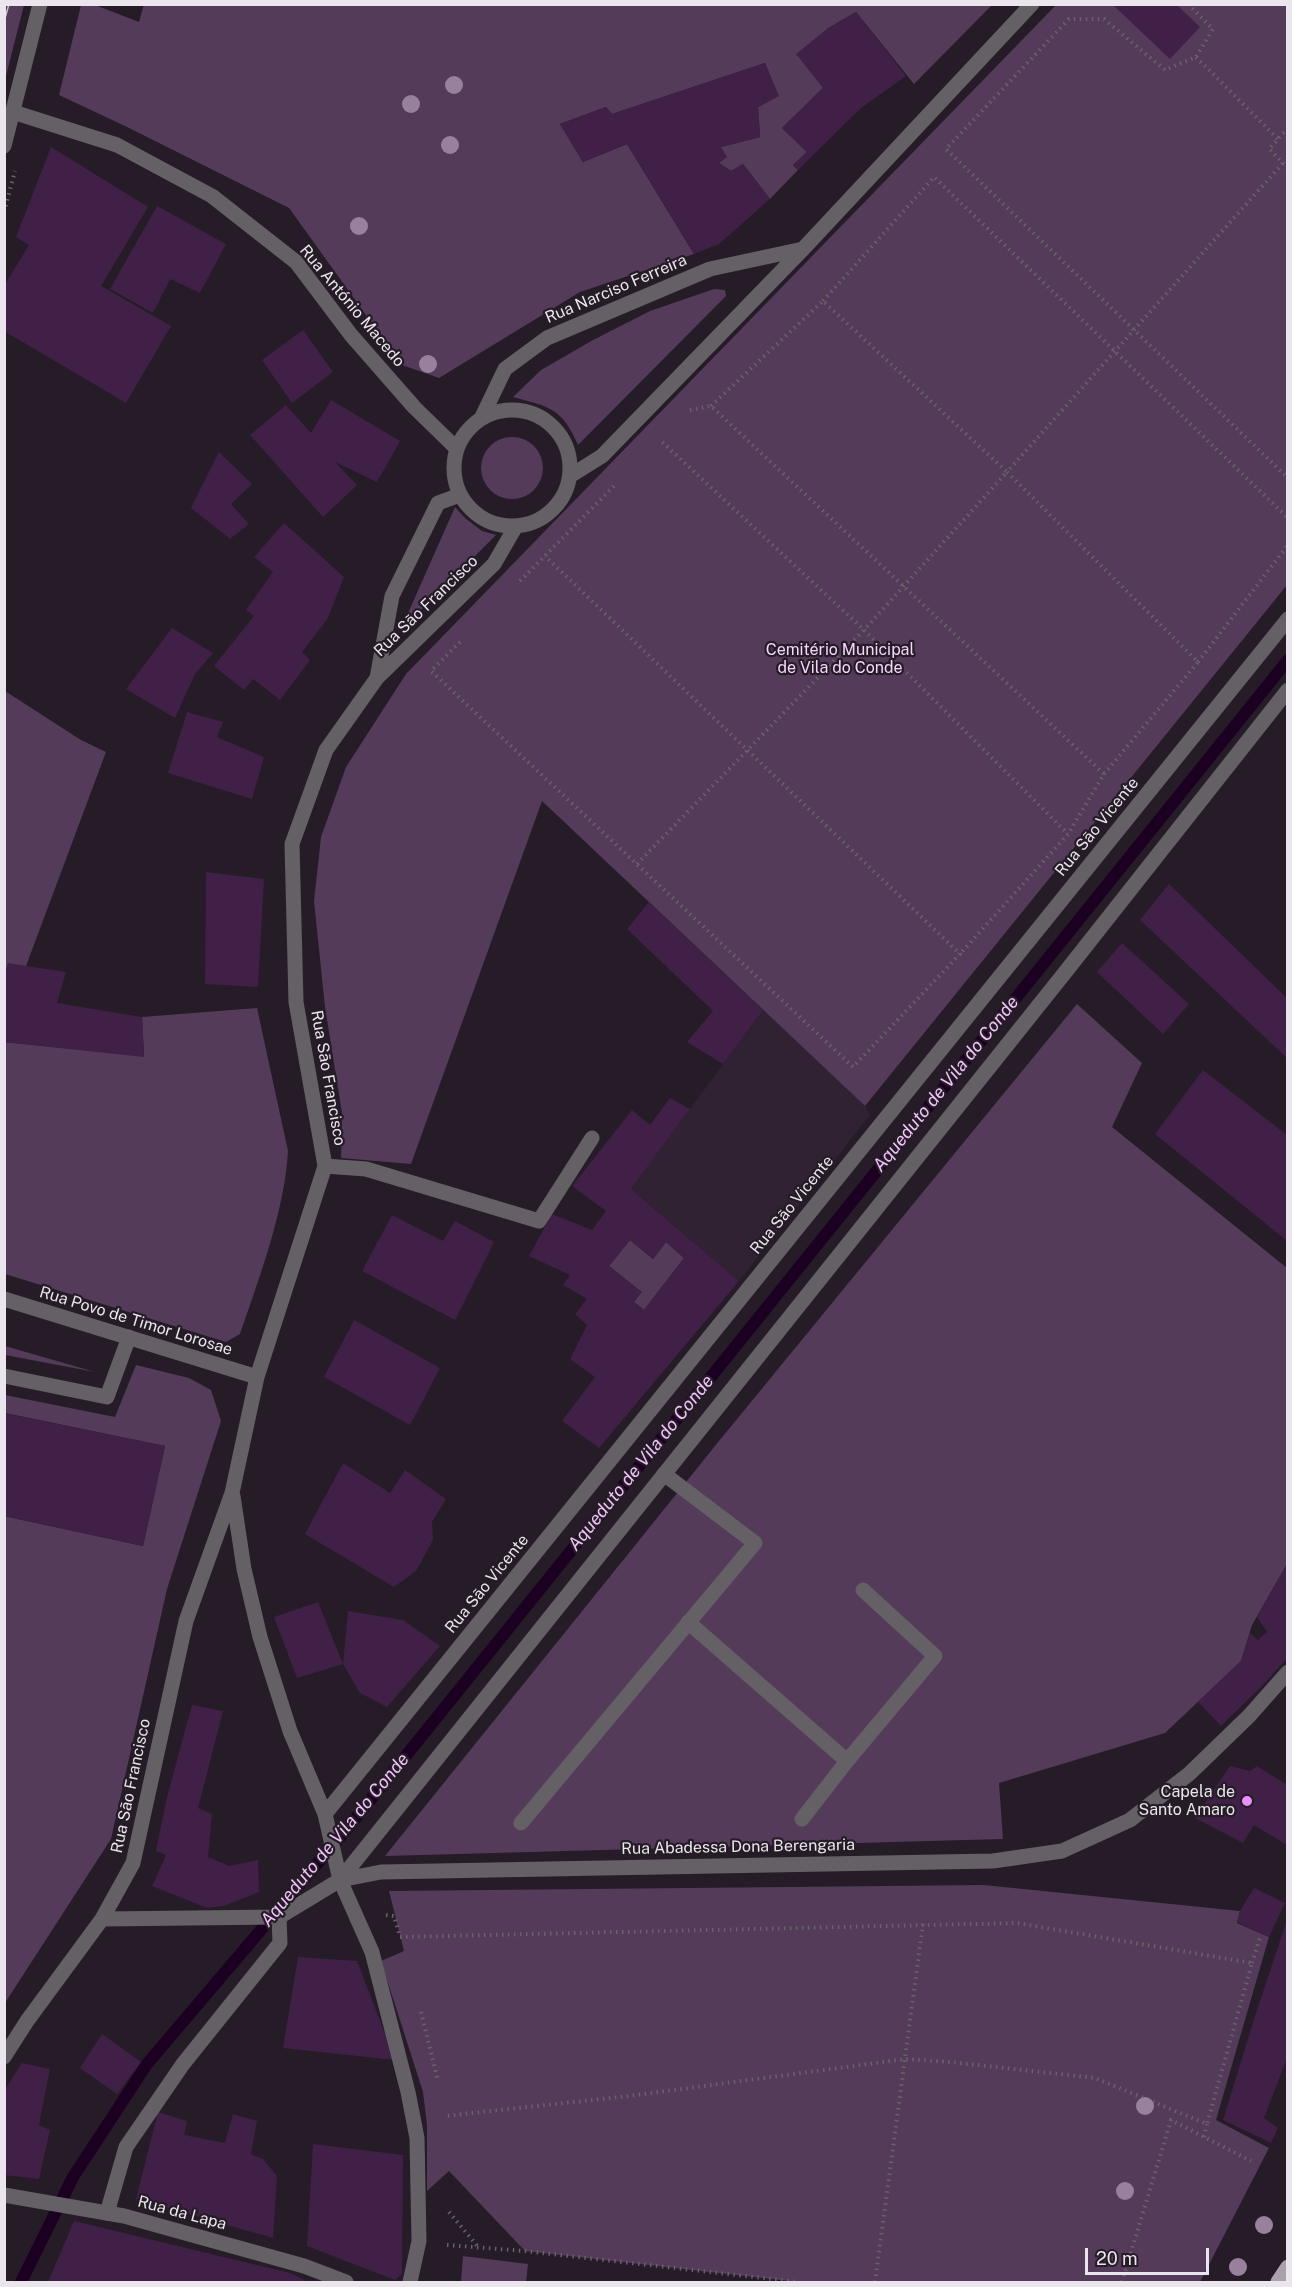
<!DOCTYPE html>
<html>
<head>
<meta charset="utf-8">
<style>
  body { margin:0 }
  #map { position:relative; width:1292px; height:2287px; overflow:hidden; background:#251c27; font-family:"Public Sans",sans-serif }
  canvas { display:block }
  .frame { position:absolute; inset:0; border:6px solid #ebe5ed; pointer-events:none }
  .scale { position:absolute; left:1085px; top:2248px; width:124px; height:27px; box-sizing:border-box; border:3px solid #ebe5ed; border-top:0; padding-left:8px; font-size:18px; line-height:21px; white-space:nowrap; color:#ebe5ed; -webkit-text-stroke:4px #251c27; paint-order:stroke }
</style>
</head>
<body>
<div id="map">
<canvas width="1292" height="2287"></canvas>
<div class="frame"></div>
<div class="scale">20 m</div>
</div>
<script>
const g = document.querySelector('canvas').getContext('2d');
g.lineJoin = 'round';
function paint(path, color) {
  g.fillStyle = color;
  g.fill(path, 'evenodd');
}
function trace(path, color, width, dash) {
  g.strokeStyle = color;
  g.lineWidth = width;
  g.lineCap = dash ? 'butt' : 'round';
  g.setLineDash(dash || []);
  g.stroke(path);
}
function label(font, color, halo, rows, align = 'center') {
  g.font = font + ' "Public Sans",sans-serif';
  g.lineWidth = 4.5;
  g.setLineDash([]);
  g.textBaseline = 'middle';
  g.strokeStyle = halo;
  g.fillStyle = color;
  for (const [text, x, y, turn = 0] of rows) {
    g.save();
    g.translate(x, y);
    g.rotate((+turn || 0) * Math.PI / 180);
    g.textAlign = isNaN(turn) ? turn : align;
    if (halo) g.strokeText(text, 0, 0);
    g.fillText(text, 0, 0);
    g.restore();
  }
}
paint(new Path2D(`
  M763,1010l102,96 5,9 -131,166 -108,-92z`), '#302233');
paint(new Path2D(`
  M5,4l19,1 -19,75 -1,-75z
  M144,4l848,1 -78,79 -58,-72 -29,17 -4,59 -41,40 25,24 -14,13 5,5 -28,29 -27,-35 -12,7 -12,-8 2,-16 39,-10 -2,-30 20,-11 -13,-33 -153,51 -6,-7 -46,17 23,38 44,-18 67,110 -114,38 -141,86 -37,-13 -113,-157 -162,-81 -68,-32 22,-90h14l44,17z
  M1056,5h231v580l-422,521 -323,-305 -131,363 -70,-6 1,-45 -17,-106 -11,-106 7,-64 25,-70 60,-93z
  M714,289l11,1 1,6 -148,149c-16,-37 -28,-38 -65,-48l28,-27 52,-30 57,-29z
  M481 468a31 31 0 1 1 62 0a31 31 0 1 1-62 0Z
  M455,507l10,11 17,13 14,4 -88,88 -3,-3z
  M5,691l76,49 25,12 -80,214 -21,11z
  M1077,1004l65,59 -30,64 175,141v296l-35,61 -11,36 -76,72 -166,50 4,56 -618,17 334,-415z
  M257,1008l31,143c-3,58 -29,128 -48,183l-14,8 -221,-68 -1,-232 140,14 -2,-39z
  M630,1240l23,19 13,-17 18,16 -40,52 -10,-8 7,-10 -32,-26z
  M5,1346l90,26 -90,-17z
  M136,1365l53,13 22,12 10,31 -54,168 -56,250 -106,164 -1,-487 139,30 22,-100 -160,-33v-18l110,22z
  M984,1885l256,26 -3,12 32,14 -53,183 53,28 -69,134h-402l-273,-31 -76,-80 -22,20v-66l-4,-33 -42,-131 23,-10 -15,-60z
  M463,2256l65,8 -2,18h-65z`), '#533b59');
trace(new Path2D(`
  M21,2282l52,-105 74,-113 204,-240 937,-1164`), '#1b0022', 12);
paint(new Path2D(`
  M1112,4h64l24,23 -30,32z
  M856,12l50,64 -45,32 -63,62 -5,-5 14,-13 -25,-24 41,-40 -27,-34 31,-25z
  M765,63l14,33 -21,11 2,30 -39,10 6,10 -8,6 12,8 12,-7 27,35 -51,45 -25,10 -67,-110 -44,18 -23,-38 46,-17 6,7z
  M51,147l97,60 -47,79 70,40 -45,77 -122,-72v-45l25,-41 -13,-8z
  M157,206l69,38 -26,49 -30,-14 -17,34 -43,-24z
  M303,330l30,42 -41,31 -30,-43z
  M331,400l69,41 -23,41 -42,-20 22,23 -34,32 -73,-82 36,-30 25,28z
  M219,452l33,32 -21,20 18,20 -19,15 -39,-31z
  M284,523l60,54 -16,41 -26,34 8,8 -30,40 -27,-21 -9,11 -30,-24 40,-50 -8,-6 27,-38 -19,-15z
  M172,628l41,25 -18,21 -20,44 -49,-29z
  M187,712l36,10 -6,15 47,20 -12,42 -84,-26z
  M206,872l58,7 -6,108 -53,-3z
  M1169,884l118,114v60l-147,-138z
  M649,902l114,108 -40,54 -36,-22 26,-31 -86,-82z
  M1122,943l67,61 -26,30 -66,-62z
  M8,963l58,9 -9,31 85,14 2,40 -140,-15v-65z
  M1203,1070l84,65v106l-132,-107z
  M670,1098l20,11 -59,80 108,92 -140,167 -37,-27 33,-44 -25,-18 17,-34 -12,-11 12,-15 -24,-14 7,-10 -41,-19 23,-42 40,16 14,-19 -34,-25 60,-76 18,15zM630,1240l23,19 13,-17 18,16 -40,52 -10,-8 8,-10 -33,-26z
  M392,1215l51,26 12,-20 39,21 -39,78 -93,-49z
  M354,1320l86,48 -30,57 -86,-48z
  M4,1413l161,33 -22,100 -139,-30z
  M343,1463l47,30 15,-23 41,29 -14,23 1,18 -17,31 -22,16 -89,-53z
  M1287,1564v94l-24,27 -42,41 -23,-24 43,-41 9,-28 8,7 9,-8 -10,-15z
  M318,1602l25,62 5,-53 55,9 37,26 -53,61 -27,-14 -17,-29 -46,14 -23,-61z
  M192,1705l31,6 -25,97 14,6 -4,43 21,9 29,-6 1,32 -35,14 -17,2 -55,-22 14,-31 -10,-4 11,-54z
  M1230,1766l20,5 7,-5 30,19v60l-33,-20 -11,18 -48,-25z
  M1254,1888l31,15 -16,34 -32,-15 3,-11z
  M1287,1920v138l-23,60 14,10 -7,15 -48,-23 32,-104z
  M298,1957l59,4 38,99 -112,-12z
  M102,2034l39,28 -24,32 -37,-26z
  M22,2063l28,6 -11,56 11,5 -11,49 -35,-4v-84z
  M158,2112l29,9 -3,14 41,8 8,-29 24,7 -6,33 12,5 14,17 -4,62 -137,-39z
  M313,2144l90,11 -1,119 -7,6 -88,-34z
  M74,2221l216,52 18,9h-260z`), '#402047');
trace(new Path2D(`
  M1188,4l25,25 -17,28 -31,13 -61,-51h-35l-123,130 342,329
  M1196,57l82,82
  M1288,128l-19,21 19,19
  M4,212l11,-41
  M823,301l111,-124 354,341
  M711,406l112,-105 184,171 -143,158 204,204
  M690,410l21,-4 393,368 -36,60 -108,120
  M520,581l96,-97
  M460,642l-29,29 422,396 107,-113 -415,-398
  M1198,662l90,-117
  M1104,774l94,-112 -191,-190 276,-309
  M637,864l227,-234 -204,-190
  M386,1915l8,1 5,17
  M400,1937l617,-14 235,40 -45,161 -112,-46 -145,-16 -44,-3 -277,37 -184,20
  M1252,1963l8,-25
  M421,2012l17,69
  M1204,2137l3,-13
  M449,2212l30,36
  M447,2245l78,6 273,31
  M875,2282l48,-358
  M1122,2282l49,-162 80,41`), '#6a626c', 4, [1.5, 4.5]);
trace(new Path2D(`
  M325,1166l41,3 173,52 53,-83
  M4,1376l103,21 22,-60
  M688,1622l159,139 -45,58
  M847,1761l88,-105 -72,-66
  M521,1823l234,-280 -91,-69`), '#656066', 15);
trace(new Path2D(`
  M107,2213l19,-66 57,-83 97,-121 -1,-26`), '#656066', 15);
trace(new Path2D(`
  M13,112l104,33 95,51 84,66 55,73 63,72 43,42
  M454 468a58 58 0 1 1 116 0a58 58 0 1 1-116 0Z
  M481,419l24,-50 42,-31 163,-69 93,-20
  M570,476l32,-20 201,-207 229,-245
  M377,678l15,-82 46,-93 22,-8
  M4,1299l253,78
  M233,1496l11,73 16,68 30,94 35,83 15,66 32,72 36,140 9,46 2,103 -9,41
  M325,1814l963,-1195
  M340,1880l41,-8 612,-11 69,-10 68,-31 59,-46 60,-58 39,-44
  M102,1919l177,-2 61,-37 723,-905 225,-285
  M4,2057l23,-36 75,-102 31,-56 53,-242 46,-128 25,-116 68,-211 -29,-164 -4,-158 34,-94 51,-72 117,-114 22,-38
  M4,2195l120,21 180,50 42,16`), '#656066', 15);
trace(new Path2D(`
  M4,146l36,-142`), '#656066', 15);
trace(new Path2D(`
  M1278,2282l10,-15`), '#aba1ae', 15);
trace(new Path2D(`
  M4,22l5,-18`), '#c8c1ca', 1.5);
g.fillStyle = '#98819d';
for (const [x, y] of [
  [454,85],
  [411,104],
  [450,145],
  [359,226],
  [428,364],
  [1145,2106],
  [1125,2191],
  [1264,2225],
  [1238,2267]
]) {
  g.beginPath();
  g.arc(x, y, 9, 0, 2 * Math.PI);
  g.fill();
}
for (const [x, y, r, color] of [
  [1247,1801,6,"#ea8dfd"]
]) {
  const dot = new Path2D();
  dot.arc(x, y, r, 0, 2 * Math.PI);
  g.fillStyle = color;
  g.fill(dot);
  trace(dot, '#251c27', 2);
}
label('16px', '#ebe5ed', '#251c27', [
  ["Rua Narciso Ferreira",616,289,-23],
  ["Rua António Macedo",352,306,50],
  ["Rua São Francisco",426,606,-44],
  ["Rua São Vicente",1097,827,-51],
  ["Rua São Francisco",328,1078,80],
  ["Rua São Vicente",792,1205,-51],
  ["Rua Povo de Timor Lorosae",136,1321,17],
  ["Rua São Vicente",487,1584,-51],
  ["Rua São Francisco",131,1786,-78],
  ["Rua Abadessa Dona Berengaria",738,1847,-1],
  ["Rua da Lapa",182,2213,15]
]);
label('16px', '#f6d4fd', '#251c27', [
  ["Cemitério Municipal",840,650],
  ["de Vila do Conde",840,668]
]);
label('16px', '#ebe5ed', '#251c27', [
  ["Capela de",1235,1792],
  ["Santo Amaro",1235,1810]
], 'right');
label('italic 18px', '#f0c3f9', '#251c27', [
  ["Aqueduto de Vila do Conde",946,1084,-51],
  ["Aqueduto de Vila do Conde",641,1463,-51],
  ["Aqueduto de Vila do Conde",335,1840,-50]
]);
</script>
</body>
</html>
